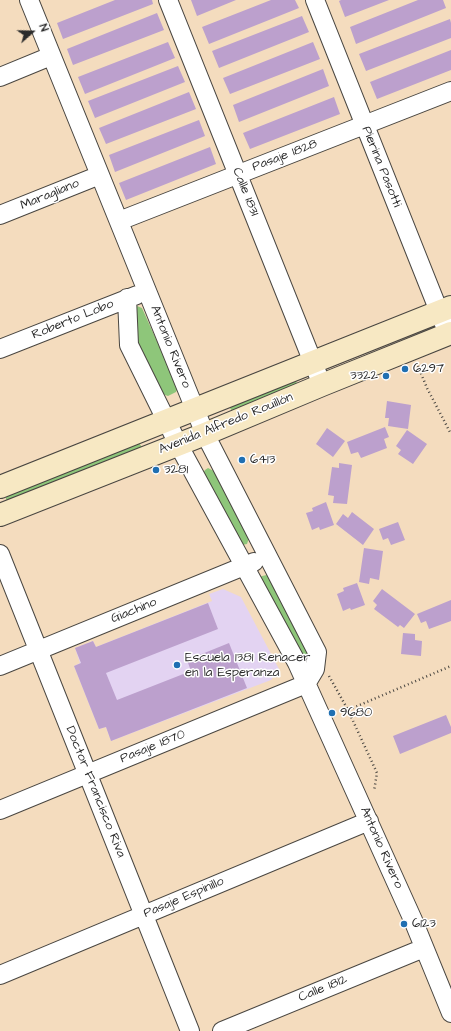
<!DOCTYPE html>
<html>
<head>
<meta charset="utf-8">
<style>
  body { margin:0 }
  #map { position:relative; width:451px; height:1031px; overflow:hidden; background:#f4dcbe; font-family:"Architects Daughter",sans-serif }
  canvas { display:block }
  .north { position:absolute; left:12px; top:12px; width:40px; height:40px; -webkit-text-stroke:3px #fff; paint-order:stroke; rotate:70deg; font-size:11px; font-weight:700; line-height:16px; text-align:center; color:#2b2b2b }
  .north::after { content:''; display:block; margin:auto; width:14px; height:18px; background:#2b2b2b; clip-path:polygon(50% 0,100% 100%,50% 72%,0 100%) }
</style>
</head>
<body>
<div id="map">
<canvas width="451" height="1031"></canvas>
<div class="north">N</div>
</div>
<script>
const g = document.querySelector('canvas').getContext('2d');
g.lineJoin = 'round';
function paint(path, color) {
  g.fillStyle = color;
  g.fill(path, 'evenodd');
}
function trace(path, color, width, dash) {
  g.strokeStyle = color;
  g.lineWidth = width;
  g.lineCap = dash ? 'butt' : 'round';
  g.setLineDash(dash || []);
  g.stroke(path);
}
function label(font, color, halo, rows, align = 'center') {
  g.font = font + ' "Architects Daughter",sans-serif';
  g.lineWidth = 3;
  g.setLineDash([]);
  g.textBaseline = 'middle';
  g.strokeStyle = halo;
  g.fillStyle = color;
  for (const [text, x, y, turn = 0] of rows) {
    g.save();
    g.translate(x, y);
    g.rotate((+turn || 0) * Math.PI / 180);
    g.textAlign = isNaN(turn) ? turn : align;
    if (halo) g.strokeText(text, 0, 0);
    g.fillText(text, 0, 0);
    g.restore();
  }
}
paint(new Path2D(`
  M223,589l18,8 38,72 -8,11 -160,61 -5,-14 -7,2 -25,-63 6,-3 -5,-15 18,-7 3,6 116,-46 -3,-7z`), '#e3d3f2');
paint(new Path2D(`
  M137,306l5,2 36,80 -2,4 -8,4 -6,-2 -28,-50 -1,-35z
  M296,379l1,6 -65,26 -2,-3v-5z
  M138,442l4,5 -3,5 -132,50 -2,-7z
  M208,468l6,3 33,61 2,6 -2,6 -5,1 -39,-72 2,-3z
  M267,575l5,3 38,70 1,13 -6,2 -46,-85 3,-2z`), '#8ec67a');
paint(new Path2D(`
  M115,0h37l1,4 -90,35 -6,-16z
  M191,0h45l-39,16z
  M271,0h24l4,8 -90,36 -7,-17z
  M341,0h48l-44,17 -6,-16z
  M418,0h25l3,8 -90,36 -6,-17z
  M157,13l7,17 -91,35 -6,-16z
  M302,16l7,16 -90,36 -7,-17z
  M450,19l1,4v15l-85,33 -7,-17z
  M168,42l7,16 -90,36 -7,-17z
  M313,42l7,17 -90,35 -7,-16z
  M451,50v20l-74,29 -7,-17z
  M178,66l7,16 -90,36 -7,-17z
  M323,69l6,17 -90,36 -6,-17z
  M189,92l7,17 -90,35 -7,-16z
  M334,97l6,17 -90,35 -7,-16z
  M199,120l6,16 -90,36 -6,-17z
  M210,147l6,17 -90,36 -7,-17z
  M387,401l24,4 -3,24 -20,-3 1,-8h-4z
  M385,427l4,10 -5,2 3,9 -26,10 -3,-6 -7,2 -4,-12z
  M327,428l18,13 -12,16 -17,-13z
  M407,430l20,14 -14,20 -15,-10 3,-4 -5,-4z
  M339,463l13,2 -5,39 -14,-1 1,-7 -6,-1 4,-28 7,1z
  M326,502l8,23 -14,5 -1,-3 -7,3 -6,-17 7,-2 -1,-3z
  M352,512l22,17 -11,16 -27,-21 7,-10 5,4z
  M398,522l7,18 -14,5 -3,-7 -5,2 -4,-11z
  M364,548l19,3 -4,29 -9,-2 -1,6 -10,-2z
  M357,583l8,22 -14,5 -1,-2 -7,3 -6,-17 7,-3 -1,-3z
  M382,589l33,25 -11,14 -4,-3 -2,2 -24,-18 3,-4 -4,-4z
  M451,600v21l-22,8 -3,-8 -5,2 -4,-9z
  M208,603l10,26 -112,44 11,27 74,-29 -4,-11 42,-17 18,45 -136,53 -5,-14 -7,2 -25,-63 7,-3 -6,-15 18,-7 3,6z
  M403,633l12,1v6l7,1 -1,15 -20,-2z
  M446,715l5,12v6l-51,21 -7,-18z`), '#bca0cd');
const street = new Path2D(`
  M29,0l176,434 112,218 -2,17 -9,15
  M168,0l154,385
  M315,0l133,334
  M0,77l51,-21
  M0,215l100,-40
  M119,221l332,-130
  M127,298l2,47 49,99 119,219 116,257 38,93
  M0,349l137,-54
  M0,554l190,477
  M0,666l254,-104
  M0,810l306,-126
  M0,975l369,-154
  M222,1031l202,-83`);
const secondary = new Path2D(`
  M0,487l451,-180
  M0,515l205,-81 117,-49 129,-52`);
trace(street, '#494641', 20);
trace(secondary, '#494641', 24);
trace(new Path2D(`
  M418,366l9,22 24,46
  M329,676l19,34 103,-44
  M348,710l29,63 -3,18`), '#494641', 2.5, [1, 3]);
trace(street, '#fff', 18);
trace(secondary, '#f7e8c3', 22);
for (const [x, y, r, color] of [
  [405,369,4,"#1f6fb2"],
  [386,376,4,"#1f6fb2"],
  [242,460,4,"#1f6fb2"],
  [156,470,4,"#1f6fb2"],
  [177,665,4,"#1f6fb2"],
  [332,713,4,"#1f6fb2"],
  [404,924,4,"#1f6fb2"]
]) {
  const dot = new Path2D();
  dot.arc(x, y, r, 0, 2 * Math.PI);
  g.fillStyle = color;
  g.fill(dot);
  trace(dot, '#fff', 1.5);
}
label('13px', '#2b2b2b', '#fff', [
  ["Pasaje 1828",285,156,-21],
  ["Pierina Pasotti",381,167,68],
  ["Calle 1831",245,192,68],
  ["Maragliano",50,195,-22],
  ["Roberto Lobo",73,320,-22],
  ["Antonio Rivero",170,347,68],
  ["Avenida Alfredo Rouillón",226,424,-22],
  ["Giachino",134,611,-22],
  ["Pasaje 1870",153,747,-22],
  ["Doctor Francisco Riva",95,792,68],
  ["Antonio Rivero",381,848,66],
  ["Pasaje Espinillo",184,898,-23],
  ["Calle 1812",323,989,-22]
]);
label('13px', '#2b2b2b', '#fff', [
  ["6297",413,369],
  ["3322",378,376,"right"],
  ["6413",250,460],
  ["3281",164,470],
  ["Escuela 1381 Renacer",185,658],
  ["en la Esperanza",185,673],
  ["9680",340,713],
  ["6123",412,924]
], 'left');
</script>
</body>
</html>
